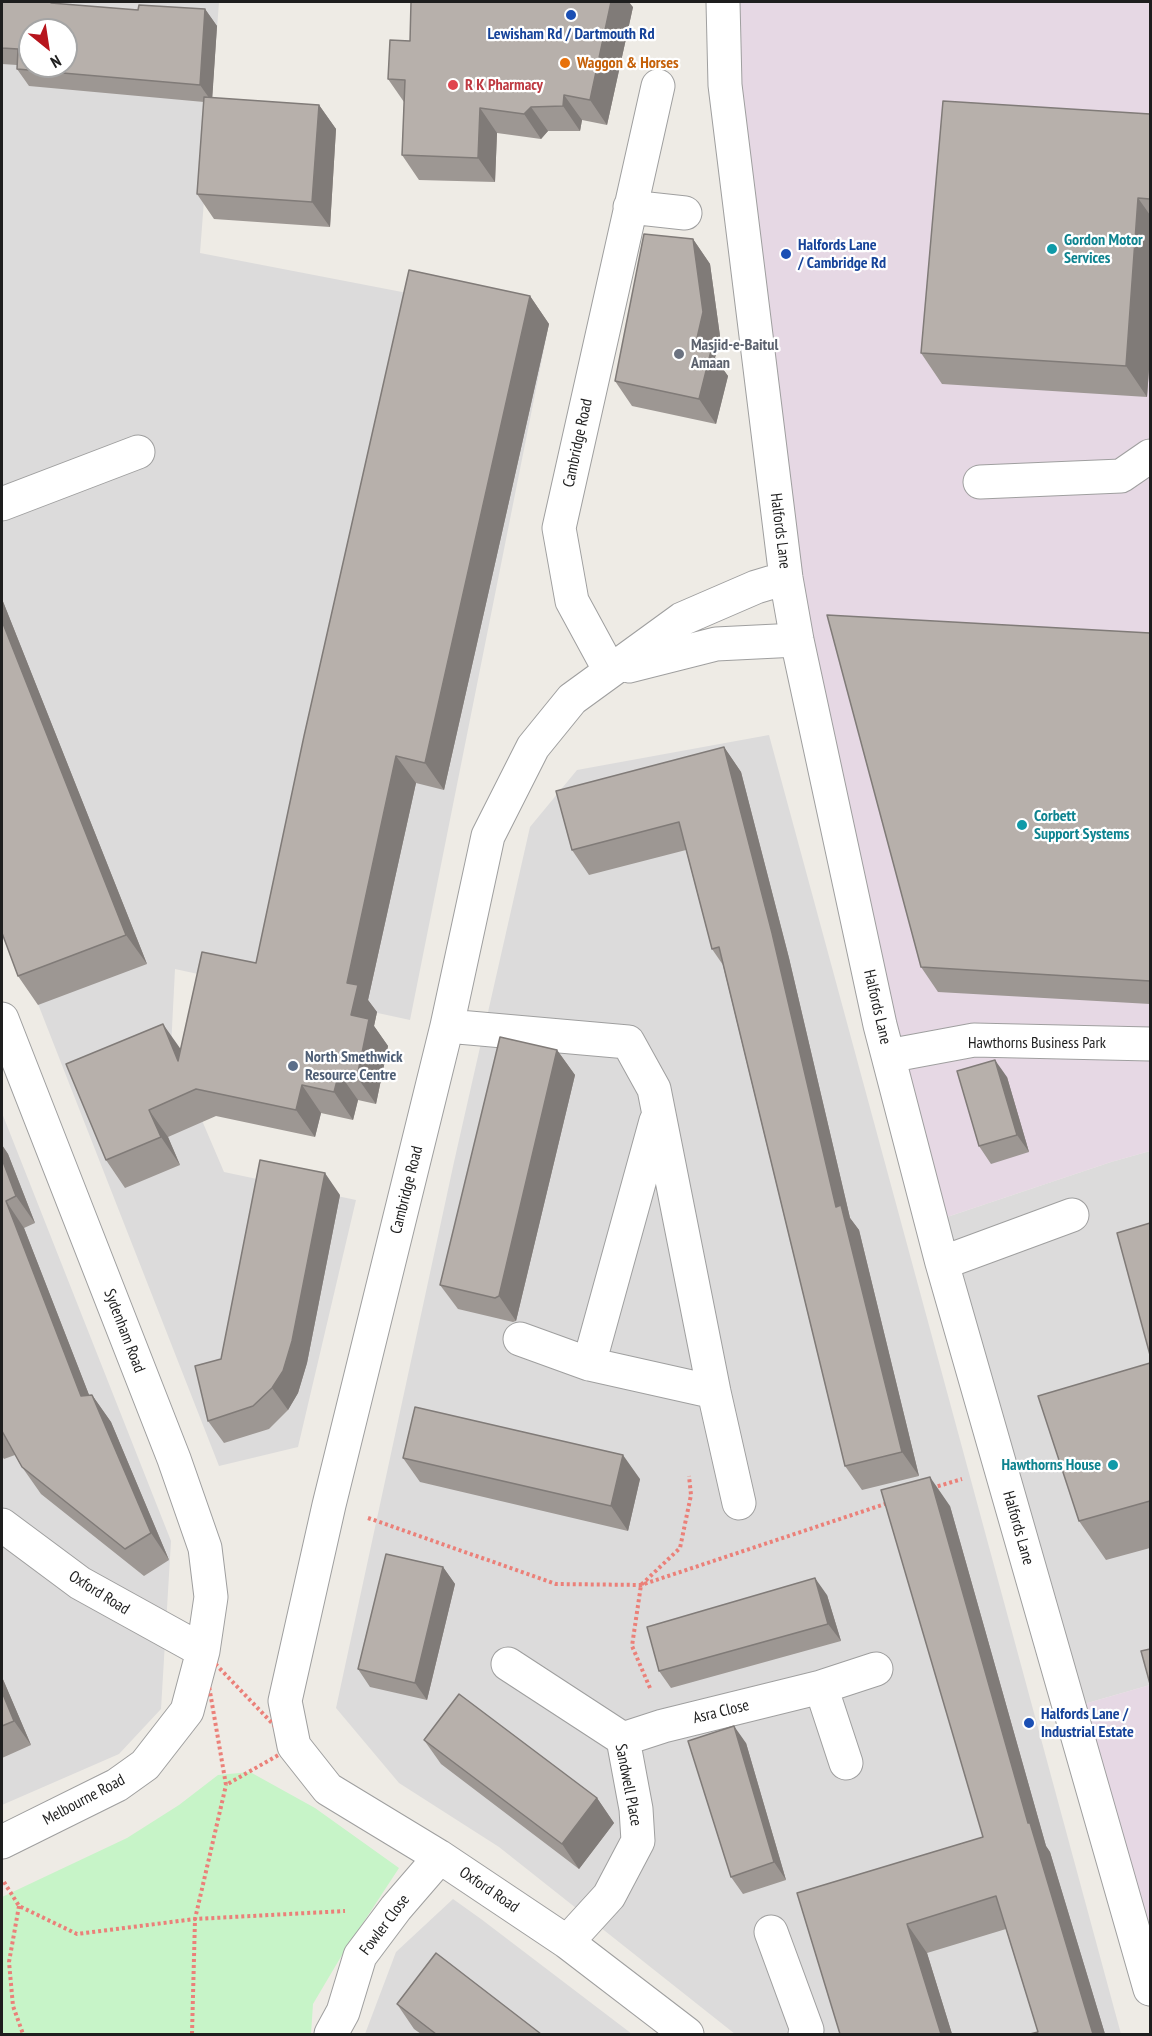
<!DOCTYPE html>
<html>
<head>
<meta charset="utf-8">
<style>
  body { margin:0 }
  #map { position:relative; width:1152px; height:2036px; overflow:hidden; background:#eeebe5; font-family:"PT Sans Narrow",sans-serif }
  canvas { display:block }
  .frame { position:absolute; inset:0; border:3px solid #1e1e1e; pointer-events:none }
  .north { position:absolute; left:18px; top:18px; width:60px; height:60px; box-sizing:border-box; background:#fff; border:2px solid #a5a5a5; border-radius:50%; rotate:150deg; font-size:16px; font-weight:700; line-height:24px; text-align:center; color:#1e1e1e }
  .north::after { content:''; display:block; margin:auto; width:21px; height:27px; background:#b7151d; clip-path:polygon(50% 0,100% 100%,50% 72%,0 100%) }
</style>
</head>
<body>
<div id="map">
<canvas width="1152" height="2036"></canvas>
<div class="frame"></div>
<div class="north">N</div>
</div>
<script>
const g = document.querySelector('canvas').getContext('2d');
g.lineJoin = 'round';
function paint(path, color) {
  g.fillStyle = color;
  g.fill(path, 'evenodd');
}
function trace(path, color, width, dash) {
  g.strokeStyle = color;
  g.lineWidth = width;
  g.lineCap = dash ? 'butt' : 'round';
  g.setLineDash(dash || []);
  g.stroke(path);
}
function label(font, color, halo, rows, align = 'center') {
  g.font = font + ' "PT Sans Narrow",sans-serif';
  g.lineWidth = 4.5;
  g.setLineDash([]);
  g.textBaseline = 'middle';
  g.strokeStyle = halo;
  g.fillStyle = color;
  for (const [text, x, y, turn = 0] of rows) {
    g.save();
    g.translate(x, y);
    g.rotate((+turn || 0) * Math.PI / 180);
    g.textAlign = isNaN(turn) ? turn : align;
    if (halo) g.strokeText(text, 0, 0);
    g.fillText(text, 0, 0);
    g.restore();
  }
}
paint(new Path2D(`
  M2,2h217l-19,251 228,44 121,27 -139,696 -235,-51 -4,79 53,124 132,28 -58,247 -79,19 -217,-554zM30,30h36v36h-36z
  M769,735l352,1299h-386l-236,-187 -100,-64 -63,-75 118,-546 76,-335 47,-57z
  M2,1113l169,428 -10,168 -42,45 -117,51z
  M1150,1151v534l-80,23 -138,-486 179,-60z
  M453,1899l28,20 151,115h-267l31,-82z`), '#dcdbdb');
paint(new Path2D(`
  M723,2h427v1149l-39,11 -179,60 -135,-582z
  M1150,1685v304l-80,-281z`), '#e6d8e4');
paint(new Path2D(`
  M250,1772l65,36 84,60 -57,87 -29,49 -2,30h-309v-137l125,-59 52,-33 39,-30z`), '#c7f4c8');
const minor = new Path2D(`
  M723,2l2,83 61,493 11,62 83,385 62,238 208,726
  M630,207l55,6
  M980,482l141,-6 29,-20
  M2,504l136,-52
  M629,666l87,-22 81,-4
  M610,671l-38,-70 -13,-73 99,-442
  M2,1019l172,440 31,89 6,49 -8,54 -16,60 -42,54 -28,20 -115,57
  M447,1026l181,16 26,47 60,303 25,111
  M888,1056l86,-16 176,4
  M942,1263l130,-48
  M520,1339l69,25 125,28
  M589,1364l67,-243
  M2,1525l78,58 123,68
  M508,1664l115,75 13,70 2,32 -29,55 -42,46
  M821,1687l25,76
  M623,1739l40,-13 158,-39 55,-18
  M771,1932l36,98 -2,4
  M331,2034l12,-22 17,-56 36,-48 44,-51
  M687,2034l-120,-92 -127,-85 -112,-68 -34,-43 -9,-45 44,-196 118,-479 41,-190 45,-89 39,-48 110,-80 74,-32 30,-9`);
trace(minor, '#9f9f9f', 35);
trace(new Path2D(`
  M932,1488l30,-9
  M368,1518l188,66 85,1 247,-82
  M203,1651l91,95 -68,39z
  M650,1688l-18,-42 9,-61 39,-37 11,-53 -2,-19
  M4,1882l15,24 58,28 118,-15 150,-8
  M19,1906l-10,56 4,44 10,28
  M192,2034l3,-115 31,-134`), '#eb8079', 4, [3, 3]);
trace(minor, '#fff', 33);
paint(new Path2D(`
  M2,2h56l2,2 78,6 67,-1 12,17 -5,72 107,7 17,24 -6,98 -116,-8 -17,-25 7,-92 -175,-16 -12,-17v-4l-15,-1z
  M633,7l-26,118 -25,-5 -2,11h-32l-7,8 -44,-6 -2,49 -76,-2 -17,-25 2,-53 -16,-23z
  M1150,114v241l-3,42 -205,-13 -21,-31z
  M693,239l17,25 10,72 -5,22 13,18 -12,48 -84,-18 -17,-25z
  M530,296l19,28 -105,466 -28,-7 -48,217 9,12 -3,14 14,20 -12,58 -18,-4 -5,20 -32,-7 -6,24 -99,-21 -48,21 12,28 -55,23 -19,-28 75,-111 75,-86z
  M2,599l145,365 -109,41 -20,-29 -16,-43z
  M1150,633v371l-212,-12 -17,-25z
  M724,747l17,25 48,186 61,260 9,12 60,246 -57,14 -17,-24 -122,-501 -11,-16 -26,-99 -97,25 -17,-25z
  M557,1050l18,25 -59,246 -3,1 -55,-13 -18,-24z
  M1007,1077l22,75 -38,12 -12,-18z
  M2,1145l6,9 27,69 -11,5 65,167h3l19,27 58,138 -25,16 -103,-82 -19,-27 -7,-12 -11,4 -2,-3z
  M340,1195l-33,168 -9,30 -10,17 -19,19 -45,14 -16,-22 13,-62z
  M1150,1363v185l-44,12 -27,-39z
  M403,1458l237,21 -12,52 -208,-49z
  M950,1506l96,340 4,6 55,182h-75l8,-2 -32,-103 -79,24 25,81h-112l-43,-141 186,-56z
  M443,1567l12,17 -28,116 -57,-13 -12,-18z
  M827,1595l14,46 -170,47 -12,-17z
  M2,1677l29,68 -29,13z
  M424,1740l173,58 17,25 -35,46 -138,-105z
  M746,1743l40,137 -43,14 -12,-17z
  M397,2004l144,30h-120l-7,-5z`), '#9d9793');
paint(new Path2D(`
  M611,2h18l4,5 -26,118 -17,-25z
  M205,9l12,17 -5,76 -12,-17z
  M564,95l18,25 -2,11 -17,-25z
  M319,105l17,24 -6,98 -18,-25z
  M531,107l17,24 -7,8 -17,-25z
  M480,108l17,25 -2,49 -17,-24z
  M1138,198l12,17v140l-3,42 -21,-31z
  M693,239l17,25 10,72 -5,22 13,18 -12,48 -17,-25 -4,-52z
  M530,296l19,28 -105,466 -19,-27z
  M2,599l145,365 -21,-29 -124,-314z
  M724,747l17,25 48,186 61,260 9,12 60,246 -17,-24 -66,-245z
  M396,756l20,27 -48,217 9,12 -3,14 14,20 -12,58 -19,-27 -10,-94z
  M163,1024l19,27 -4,10z
  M557,1050l18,25 -59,246 -17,-25z
  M995,1060l12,17 22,75 -12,-17z
  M339,1073l19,27 -5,20 -19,-28z
  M302,1085l19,28 -6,24 -19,-27z
  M149,1110l19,27 12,28 -19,-28z
  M2,1145l6,9 27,69 -19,-27 -14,-37z
  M325,1173l15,22 -33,168 -9,30 -10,17 -16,-22z
  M6,1201l18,27 76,195 -19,-27z
  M92,1395l19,27 58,138 -18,-27z
  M623,1455l17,24 -12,52 -17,-25z
  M930,1477l20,29 96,340 4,6 55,182h-12l-65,-211z
  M443,1567l12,17 -28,116 -12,-17z
  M815,1578l12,17 14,46 -13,-17z
  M2,1677l29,68 -17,-24 -12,-29z
  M734,1726l12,17 40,137 -12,-18z
  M597,1798l17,25 -35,46 -17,-25z
  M907,1924l20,29 25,81h-11z`), '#807b78');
const building = new Path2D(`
  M2,2h49v1l87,7 1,-5 66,4 -5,76 -183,-16 1,-20 -16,-1zM30,30h36v36h-36z
  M411,2h200l-21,98 -26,-5 -1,11 -32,1 -7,7 -44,-6 -2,50 -76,-3 3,-75 -17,-1 2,-39 20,1z
  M204,97l115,8 -7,97 -115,-8z
  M943,101l207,13v85l-12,-1 -12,168 -205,-13z
  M644,234l49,5 10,73 -8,35 16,4 -12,48 -84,-18z
  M409,270l121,26 -105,467 -29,-7 -49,227 11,2 -7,30 18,4 -12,58 -18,-4 -5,19 -32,-7 -6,25 -100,-21 -47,21 12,27 -55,23 -40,-96 97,-40 15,37 24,-109 54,11 48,-227z
  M827,615l323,18v348l-229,-14z
  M2,621l124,314 -108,41 -16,-43z
  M724,747l48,186 64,274 5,-2 61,247 -57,14 -126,-519 -7,2 -33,-127 -107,28 -16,-59z
  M500,1037l57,13 -58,246 -4,2 -55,-13z
  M995,1060l22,75 -38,11 -22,-75z
  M2,1159l14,37 -10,5 75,195 11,-1 59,138 -26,16 -103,-82 -20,-36z
  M260,1160l65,13 -33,168 -9,30 -11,17 -19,18 -45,15 -13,-55 26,-7z
  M1150,1223v132l-33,-122z
  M1150,1363v138l-71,20 -41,-125z
  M415,1407l208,48 -12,51 -208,-48z
  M930,1477l98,346h2l63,211h-63l8,-2 -42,-136 -89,28 34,110h-101l-43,-141 186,-56 -102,-347z
  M386,1554l57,13 -28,116 -57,-14z
  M815,1578l13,46 -169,47 -12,-44z
  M1150,1649v35l-9,-33z
  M2,1692l12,29 -12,5z
  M459,1694l138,104 -35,46 -138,-104z
  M734,1726l40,136 -43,15 -43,-136z
  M436,1953l105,81h-105l-39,-30z`);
paint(building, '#b7b0ab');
trace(building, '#807b78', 1.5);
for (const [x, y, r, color] of [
  [571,15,6,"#1a4fb4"],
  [565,63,6,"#e8710a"],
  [453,85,6,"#e0444e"],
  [1052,249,6,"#0f9aa8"],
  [786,254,6,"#1a4fb4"],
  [679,354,6,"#6b7280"],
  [1022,825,6,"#0f9aa8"],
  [293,1066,6,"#5c6f8a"],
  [1113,1465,6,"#0f9aa8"],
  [1029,1723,6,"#1a4fb4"]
]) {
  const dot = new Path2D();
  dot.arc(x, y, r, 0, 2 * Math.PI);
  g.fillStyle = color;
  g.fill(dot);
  trace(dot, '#fff', 2);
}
label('bold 16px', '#164399', '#fff', [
  ["Lewisham Rd / Dartmouth Rd",571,34,"center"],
  ["Halfords Lane",798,245],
  ["/ Cambridge Rd",798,263],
  ["Halfords Lane /",1041,1714],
  ["Industrial Estate",1041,1732]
], 'left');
label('bold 16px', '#c56008', '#fff', [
  ["Waggon & Horses",577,63]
], 'left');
label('bold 16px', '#be3a42', '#fff', [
  ["R K Pharmacy",465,85]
], 'left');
label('bold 16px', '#0d838f', '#fff', [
  ["Gordon Motor",1064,240],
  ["Services",1064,258],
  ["Corbett",1034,816],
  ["Support Systems",1034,834],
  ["Hawthorns House",1101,1465,"right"]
], 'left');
label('bold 16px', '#5b616d', '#fff', [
  ["Masjid-e-Baitul",691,345],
  ["Amaan",691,363]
], 'left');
label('16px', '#1e1e1e', '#fff', [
  ["Cambridge Road",578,443,-78],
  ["Halfords Lane",780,531,83],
  ["Halfords Lane",877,1007,77],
  ["Hawthorns Business Park",1037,1043],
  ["Cambridge Road",407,1190,-76],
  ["Sydenham Road",124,1331,69],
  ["Halfords Lane",1018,1528,74],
  ["Oxford Road",99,1593,32],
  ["Asra Close",721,1712,-14],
  ["Sandwell Place",628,1785,79],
  ["Melbourne Road",84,1800,-28],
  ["Oxford Road",489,1890,34],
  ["Fowler Close",385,1925,-53]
]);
label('bold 16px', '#4e5e75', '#fff', [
  ["North Smethwick",305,1057],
  ["Resource Centre",305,1075]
], 'left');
</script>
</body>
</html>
